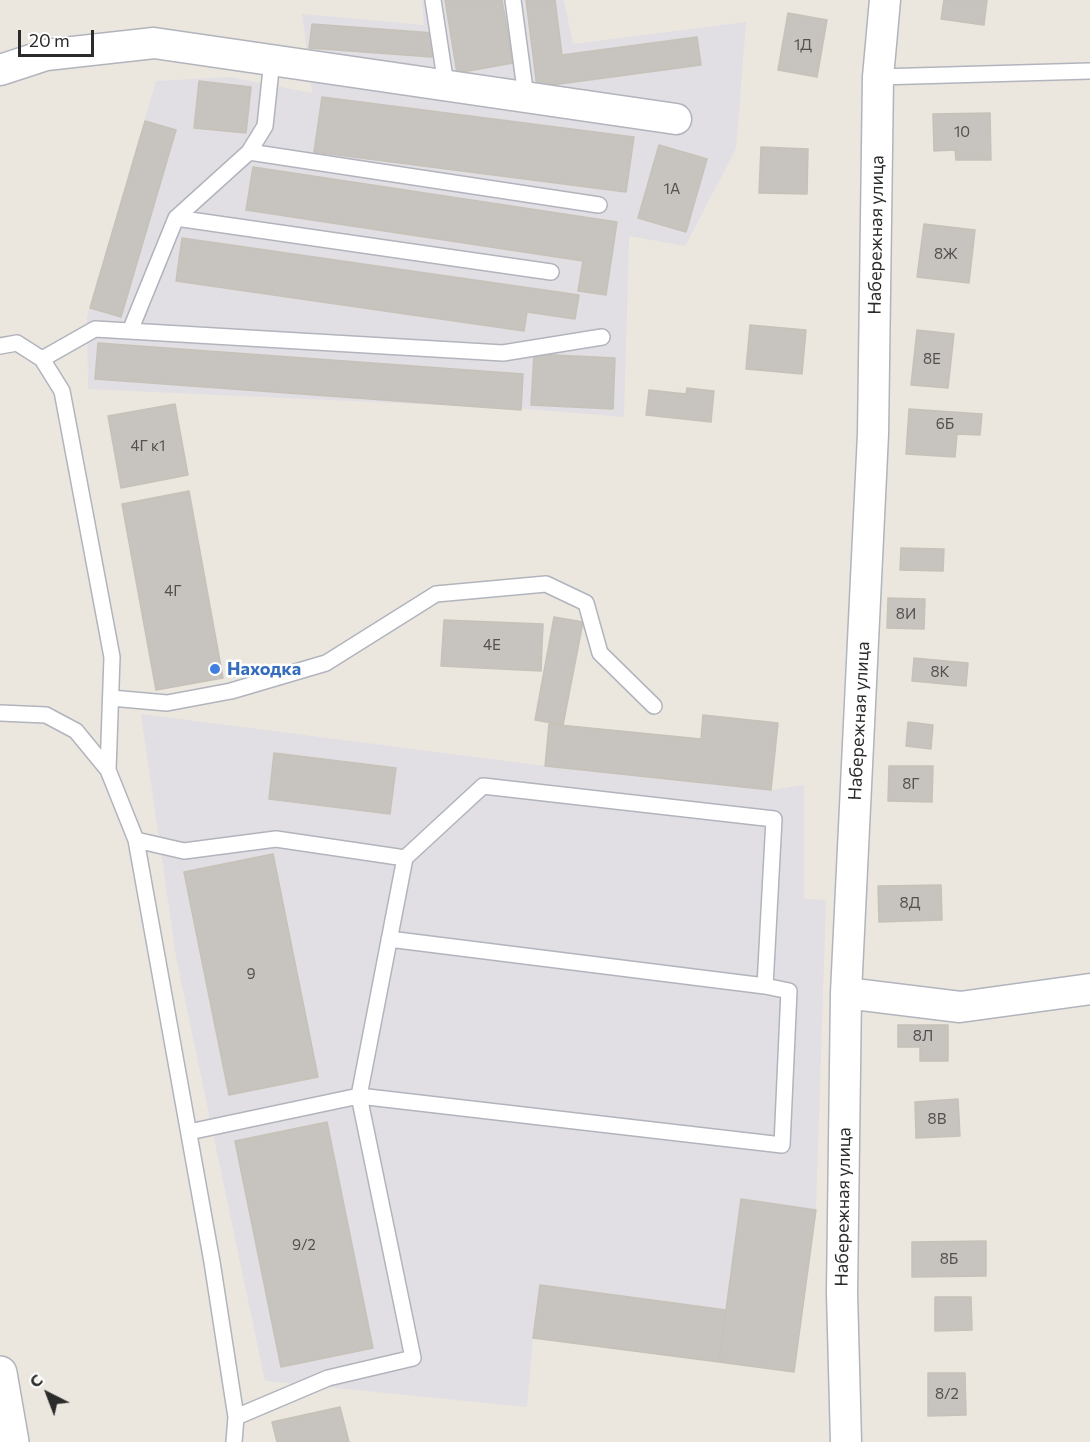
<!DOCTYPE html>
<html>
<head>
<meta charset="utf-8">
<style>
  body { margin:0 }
  #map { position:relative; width:1090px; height:1442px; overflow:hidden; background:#ebe7df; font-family:Commissioner,sans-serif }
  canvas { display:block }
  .north { position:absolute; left:18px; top:1364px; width:60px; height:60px; -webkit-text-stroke:4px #fff; paint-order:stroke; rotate:318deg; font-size:16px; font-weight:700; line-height:24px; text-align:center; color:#2b2b2b }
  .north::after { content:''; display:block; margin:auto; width:21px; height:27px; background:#2b2b2b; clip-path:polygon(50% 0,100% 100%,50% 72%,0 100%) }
  .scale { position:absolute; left:18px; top:30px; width:76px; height:27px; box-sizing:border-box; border:3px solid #2b2b2b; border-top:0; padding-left:8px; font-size:18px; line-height:21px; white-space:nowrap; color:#2b2b2b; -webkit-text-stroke:4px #fff; paint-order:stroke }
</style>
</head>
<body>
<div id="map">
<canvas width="1090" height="1442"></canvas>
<div class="north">С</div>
<div class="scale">20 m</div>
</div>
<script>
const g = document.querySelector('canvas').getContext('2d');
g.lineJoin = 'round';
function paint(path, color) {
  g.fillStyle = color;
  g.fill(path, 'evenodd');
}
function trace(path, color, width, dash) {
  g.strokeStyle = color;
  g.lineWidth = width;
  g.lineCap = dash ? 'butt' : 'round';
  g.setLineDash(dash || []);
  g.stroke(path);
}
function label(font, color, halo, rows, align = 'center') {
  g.font = font + ' Commissioner,sans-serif';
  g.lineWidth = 5;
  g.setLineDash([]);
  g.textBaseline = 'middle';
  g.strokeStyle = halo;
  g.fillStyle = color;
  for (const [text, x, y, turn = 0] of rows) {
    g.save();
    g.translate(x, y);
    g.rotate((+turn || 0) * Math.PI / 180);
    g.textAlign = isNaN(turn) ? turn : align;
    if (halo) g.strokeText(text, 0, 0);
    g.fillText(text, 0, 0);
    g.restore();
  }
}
paint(new Path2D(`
  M422,0h142l9,44 173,-22 -10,127 -51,97 -56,-10 -5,181 -96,-8 -440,-20 -1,-73 69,-235 74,-4 82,16 -10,-79 122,11z
  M141,714l404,52 226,24 33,-5v114l22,1 -10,309 -22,163 -261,-34 -6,69 -262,-26 -89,-424z`), '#e1dee4');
const building = new Path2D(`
  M445,0h57l11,63 -56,10z
  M526,0h29l7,55 135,-18 4,28 -164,22z
  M944,0h43l-3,25 -43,-6z
  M788,13l39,7 -10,57 -39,-7z
  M312,24l122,9 -2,24 -123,-9z
  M199,81l52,6 -5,46 -52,-5z
  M322,97l312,40 -8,55 -312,-40z
  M990,113l1,47h-35l-1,-10 -21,1 -1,-37z
  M145,121l31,9 -55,187 -31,-9z
  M659,145l48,14 -21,73 -48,-14z
  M761,147l47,2 -1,45 -48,-1z
  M253,167l364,55 -11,73 -28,-4 5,-30 -337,-51z
  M924,224l51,6 -6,53 -52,-6z
  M182,238l397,57 -4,24 -48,-7 -3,19 -348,-50z
  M750,325l56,5 -4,44 -56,-5z
  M917,330l37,4 -6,54 -37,-3z
  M98,343l425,31 -2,36 -426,-31z
  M534,354l81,4 -2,51 -82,-4z
  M687,388l27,3 -3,31 -65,-7 3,-25 37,4z
  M175,404l13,71 -67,13 -13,-72z
  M909,409l73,5 -2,21 -23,-1 -2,23 -49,-3z
  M189,491l34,187 -67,12 -34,-186z
  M901,548l43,1 -1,22 -43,-1z
  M888,598l37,1 -1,30 -37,-1z
  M554,617l29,5 -20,103 -28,-5z
  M444,620l99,4 -2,47 -100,-5z
  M914,658l54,5 -2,23 -54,-5z
  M703,715l75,8 -7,67 -226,-24 4,-42 152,15z
  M908,722l25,3 -2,24 -25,-3z
  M274,753l122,15 -6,46 -121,-15z
  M889,766h44l-1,36 -44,-1z
  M273,854l45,223 -89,18 -45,-223z
  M941,885l1,35 -63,2 -1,-36z
  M898,1025h50v36h-28v-14h-22z
  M958,1099l2,37 -44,2 -1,-36z
  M327,1122l46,226 -92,19 -46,-226z
  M741,1199l75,11 -22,162 -75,-10z
  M986,1241v35l-74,1v-35z
  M540,1285l186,25 -7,52 -186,-24z
  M935,1297h36l1,33 -37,1z
  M928,1373h37l1,42 -38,1z
  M340,1407l9,35h-72l-5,-20z`);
paint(building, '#c7c3be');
trace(building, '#c6c2b8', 1.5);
const lane = new Path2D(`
  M433,0l13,85
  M513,0l13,97
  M878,77l212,-6
  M249,152l350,53
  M176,218l375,54
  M130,331l46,-113 73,-66 16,-26 7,-66
  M0,346l17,-3 25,16 20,32 50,266 -4,113
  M42,359l53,-30 408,24 99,-16
  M111,698l56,5 64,-12 95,-28 110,-69 110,-10 40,19 14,50 54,53
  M0,713l46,2 30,16 32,39 28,70 76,422 24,155 -2,25
  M136,840l48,11 92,-12 129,19
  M189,1132l170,-36 46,-238 78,-72 291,33 -9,167 -376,-47
  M236,1417l92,-39 85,-20 -54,-262 423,49 7,-154 -24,-5`);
const street = new Path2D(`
  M0,70l46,-15 108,-12 522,76
  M846,993l114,14 130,-18
  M846,1442l-4,-149 4,-300 27,-559 5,-357 7,-77`);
const secondary = new Path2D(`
  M0,1373l12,69`);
trace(lane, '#b2b4bd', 18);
trace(street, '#b2b4bd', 33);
trace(secondary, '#b2b4bd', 36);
trace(lane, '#fff', 15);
trace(street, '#fff', 30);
trace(secondary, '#fff', 33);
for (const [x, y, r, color] of [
  [215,669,6,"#3f7fe0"]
]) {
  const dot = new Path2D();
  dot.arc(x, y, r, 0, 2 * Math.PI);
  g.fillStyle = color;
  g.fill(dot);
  trace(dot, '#fff', 2);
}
label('15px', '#525150', null, [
  ["1Д",803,45],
  ["10",962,132],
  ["1А",672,189],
  ["8Ж",946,254],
  ["8Е",932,359],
  ["6Б",945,424],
  ["4Г к1",148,446],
  ["4Г",173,591],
  ["8И",906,614],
  ["4Е",492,645],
  ["8К",940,672],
  ["8Г",911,784],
  ["8Д",910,903],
  ["9",251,974],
  ["8Л",923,1036],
  ["8В",937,1119],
  ["9/2",304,1245],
  ["8Б",949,1259],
  ["8/2",947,1394]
]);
label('18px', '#2b2b2b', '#fff', [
  ["Набережная улица",876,235,-89],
  ["Набережная улица",859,721,-87],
  ["Набережная улица",843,1207,-89]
]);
label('bold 18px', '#366cbe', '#fff', [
  ["Находка",227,669]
], 'left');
</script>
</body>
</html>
